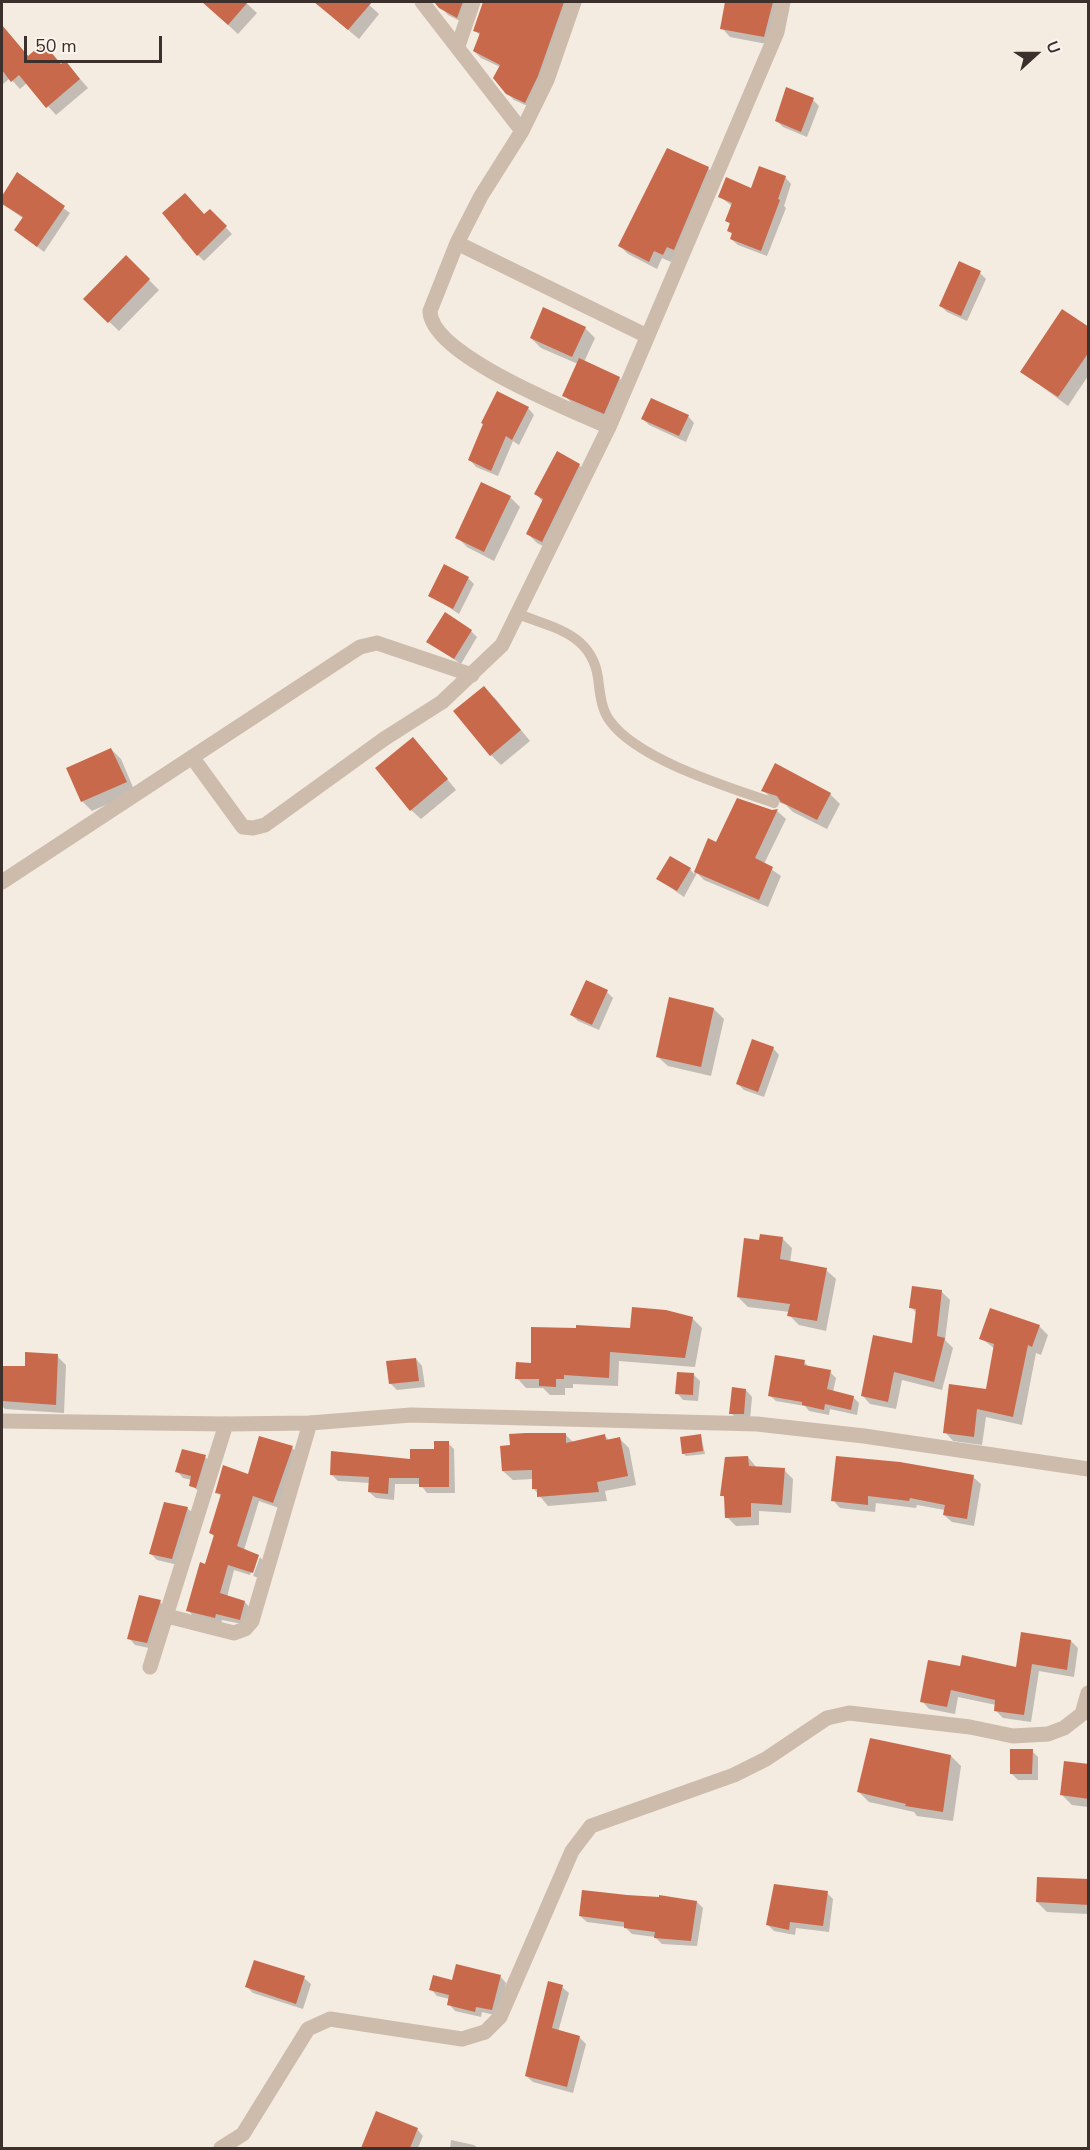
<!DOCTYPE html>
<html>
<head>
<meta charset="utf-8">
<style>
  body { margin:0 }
  #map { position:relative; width:1090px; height:2150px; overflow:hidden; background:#f4ebe1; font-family:"Nunito Sans",sans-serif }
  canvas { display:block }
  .frame { position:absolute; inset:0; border:3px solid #3b302b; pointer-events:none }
  .north { position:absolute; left:1006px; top:24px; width:60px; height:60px; -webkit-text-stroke:4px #fbf5ee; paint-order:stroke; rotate:69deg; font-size:16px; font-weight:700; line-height:24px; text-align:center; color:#3b302b }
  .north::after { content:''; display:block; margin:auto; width:21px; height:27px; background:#3b302b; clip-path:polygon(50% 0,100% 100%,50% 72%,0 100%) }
  .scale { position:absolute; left:24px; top:36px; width:138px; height:27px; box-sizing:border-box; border:3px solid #3b302b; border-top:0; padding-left:8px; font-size:18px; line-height:21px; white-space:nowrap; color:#3b302b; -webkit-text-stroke:4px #fbf5ee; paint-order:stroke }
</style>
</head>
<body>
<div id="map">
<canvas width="1090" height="2150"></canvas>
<div class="frame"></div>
<div class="north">U</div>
<div class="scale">50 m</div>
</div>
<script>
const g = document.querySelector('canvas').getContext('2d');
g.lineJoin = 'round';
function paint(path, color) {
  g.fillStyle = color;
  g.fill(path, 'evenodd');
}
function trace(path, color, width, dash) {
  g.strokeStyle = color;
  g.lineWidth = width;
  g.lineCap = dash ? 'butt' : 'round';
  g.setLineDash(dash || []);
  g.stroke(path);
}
paint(new Path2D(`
  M203,2h42l12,11 -19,21z
  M315,2h51l13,12 -20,25z
  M436,2h37l-9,21 -16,-8z
  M483,2h91l-42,106 -18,-8 -7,-7 -7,-26 -19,-9 -7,-7 7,-15 -6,-5z
  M726,2h56l-10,43 -42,-8 -8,-9z
  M2,26l27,31 32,8 12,6 15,17 -32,27 -29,-32 -7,6 -10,-11 -8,7z
  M813,100l6,6 -12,31 -24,-10 -6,-6z
  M708,168l8,8 -45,86 -9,-4 -5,11 -29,-15 -8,-8z
  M17,174l53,39 -26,39 -28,-22 8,-11 -22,-16z
  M785,177l6,7 -7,22 2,2 -19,48 -29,-11 -7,-6 2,-4 -4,-4 2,-6 -4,-4 5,-15 -13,-10 33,-6z
  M210,211l22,23 -28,27 -23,-23z
  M126,257l33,33 -40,41 -34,-32z
  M980,273l6,6 -19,42 -20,-9 -6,-6z
  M585,328l10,10 -11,24 35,16 10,10 -15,35 -40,-18 -10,-10 14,-31 -37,-16 -10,-10z
  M1088,328v48l-20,30 -46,-34z
  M528,408l6,7 -15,30 -6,-4 -15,35 -22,-9 -6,-7z
  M688,416l6,7 -8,19 -37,-17 -6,-6z
  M579,465l9,9 -37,76 -14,-7 -9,-9 15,-32 -7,-8z
  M510,497l10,10 -26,54 -27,-14 -10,-10z
  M468,578l6,6 -15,30 -29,-19z
  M471,631l6,6 -16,27 -33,-22z
  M494,697l36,44 -29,24 -10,-10z
  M422,748l34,42 -35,29 -10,-9z
  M111,749l10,10 14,33 -43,19 -10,-10z
  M763,790l67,4 10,10 -13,25 -34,-17 -7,-7 -13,-5z
  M777,811l9,8 -22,45 17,12 -13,31 -64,-27 -7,-7 -13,24 -26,-18 32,-10 4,5 15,-34 8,4 54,-32z
  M607,992l6,6 -14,32 -21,-9 -6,-6z
  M714,1009l10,10 -13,57 -43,-10 -10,-9z
  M773,1048l6,7 -15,42 -20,-7 -6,-6z
  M782,1238l10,10 -2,15 36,7 10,9 -10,52 -27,-6 -10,-10 1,-3 -42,-5 -10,-10 22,-55z
  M942,1292l8,8 -5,40 8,8 -11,42 -40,-10 -6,29 -26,-5 -8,-9 52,-51 3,-30 -6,-7z
  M692,1318l10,10 -7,39 -76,-6 -1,25 -45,-2v4h-8v7h-15l-7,-7h-17l-9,-10 15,-14 100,-35z
  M1039,1326l9,9 -7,20 -5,-2 -14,72 -36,-8 -4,28 -29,-4 -8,-9 42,-41 8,-42 -14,-11z
  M57,1356l9,9 -2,48 -59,-4 -3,-3v-39l24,1z
  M416,1359l6,7 3,21 -28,3 -7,-7z
  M804,1362l6,6 20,4 6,6 -3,14 20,5 6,6 -2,12 -27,-6 -1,6 -20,-4 -4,-5 -29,-5 -6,-5z
  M694,1375l6,6 -2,20 -15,-1 -6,-7z
  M746,1390l6,7 -2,23 -13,-1 -6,-6z
  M565,1434l9,9 31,-7 5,5 10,-2 9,9 7,37 -31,6 2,10 -59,5 -14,-17 -1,-10 -20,1 -10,-9z
  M701,1436l4,18 -19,2 -3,-3z
  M448,1443l6,6 1,44h-28l-7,-9h-25l-1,16 -18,-2 -7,-6 1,-9 -32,-2 -6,-6 79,-15z
  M292,1448l7,6 -20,54 -20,-7 -15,49 15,7h-3l-6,18 -16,-5 -7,27 18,5 6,7 -4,16 -25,-5 -1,4 -27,-7 -6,-7 27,-73 -5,-4 12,-36 -6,-5 33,-16z
  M205,1457l7,6 -10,30 -12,-8 2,-5 -9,-2 -6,-7z
  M748,1457l9,11 27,2 9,9 -2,34 -32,-2v14l-23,1 -9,-9 -1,-18 -4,-4z
  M973,1477l8,7 -7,42 -22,-4 -8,-7 1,-5 -28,-5 -1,3 -40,-5 -1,9 -35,-4 -7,-8z
  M187,1508l7,6 -16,51 -21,-5 -6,-6z
  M260,1557l4,5 -5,16 -6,-2z
  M160,1602l6,6 -12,41 -19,-4 -6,-7z
  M1071,1641l7,7 -4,29 -35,-6 -8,51 -28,-4 -8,-8 1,-5 -38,-8 -3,17 -26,-5 -7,-8 39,-33 56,1z
  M1032,1751l6,6v23h-20l-7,-7z
  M951,1756l10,10 -8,55 -36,-5 -3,-4 -45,-10 -10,-10z
  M1088,1766v41l-16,-2 -10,-10z
  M1088,1881v33l-41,-2 -10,-10z
  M827,1893l6,6 -4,33 -33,-4 -1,7 -21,-4 -6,-6z
  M697,1902l6,6 -6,38 -35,-2 -7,-7 -23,-3 -7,-7 -38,-5 -7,-6z
  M500,1976l6,7 -8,33 -16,-4 -1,5 -26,-6 -6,-7 1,-5 -13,-3 -6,-7 22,-7z
  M304,1978l7,6 -8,25 -50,-16 -6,-6z
  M562,1987l7,6 -11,39 21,5 7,7 -13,49 -40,-11 -7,-6z
  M377,2113l40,16 6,7 -5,12h-55z
  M451,2140l23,5 4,3h-28z`), '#0003');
paint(new Path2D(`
  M202,2h46l-20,23z
  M314,2h58l-24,28z
  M434,2h29l-6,16 -18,-10z
  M483,2h81l-26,74 -13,27 -19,-9 -13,-16 7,-13 -27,-14 7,-18 -7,-2z
  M725,2h48l-9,35 -44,-8z
  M2,25l26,31 15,-13 18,21 4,-4 15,19 -34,29 -27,-33 -8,7 -9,-12z
  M786,87l28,11 -13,34 -26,-11z
  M667,148l42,19 -35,83 -7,-3 -4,8 -9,-4 -5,11 -31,-16z
  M759,166l27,10 -8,23 2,1 -19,51 -31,-12 2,-6 -5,-2 3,-8 -5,-2 7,-18 -14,-6 8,-20 25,11z
  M17,172l48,34 -28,41 -23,-17 9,-13 -21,-13v-8z
  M185,193l19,21 6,-5 17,17 -30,30 -35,-43z
  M126,255l24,24 -42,44 -25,-24z
  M959,261l22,10 -20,45 -22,-10z
  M543,307l43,20 -14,30 -42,-19z
  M1062,309l27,18v25l-31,45 -38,-25z
  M579,358l41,19 -16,37 -42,-18z
  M497,391l32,16 -17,33 -6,-4 -15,35 -23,-11 15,-36 -2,-1z
  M651,398l38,17 -10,21 -38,-17z
  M557,451l23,13 -38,78 -16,-8 17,-35 -9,-5z
  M481,482l30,14 -27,56 -29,-14z
  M444,564l25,13 -16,32 -25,-13z
  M445,612l27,18 -18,29 -28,-17z
  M484,686l37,44 -31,26 -37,-45z
  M413,737l35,42 -38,32 -35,-43z
  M111,748l16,34 -46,20 -15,-34z
  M775,763l56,30 -14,27 -36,-18 -4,-6 -16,-5z
  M737,798l35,12 6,-1 -23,49 18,9 -14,33 -65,-28 14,-34 8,4z
  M670,856l21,12 -14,23 -21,-12z
  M586,980l22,10 -16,35 -22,-10z
  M669,997l45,11 -13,59 -45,-10z
  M752,1039l22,8 -16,45 -22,-8z
  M760,1234l23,3 -3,22 47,9 -10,53 -30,-5 3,-12 -53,-7 7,-59 15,2z
  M912,1286l30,4 -5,46 8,2 -11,44 -40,-10 -6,30 -27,-6 12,-61 39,8 4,-34 -7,-1z
  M632,1307l34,3 27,7 -8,41 -75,-6 -1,26 -45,-3v4h-8v8l-17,-1v-7h-24l1,-17 15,1v-36l45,1v-3l54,3z
  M990,1308l50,17 -8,22 -4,-2 -15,72 -36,-8 -3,28 -31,-4 6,-49 37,5 8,-45 -15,-5z
  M25,1352l33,2 -2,51 -54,-4v-35h23z
  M775,1355l30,5 -1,5 27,5 -4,19 27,7 -3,14 -26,-6 -1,6 -22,-5v-3l-34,-6z
  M416,1358l3,23 -30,3 -3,-23z
  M677,1372l17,1 -1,22 -18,-1z
  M732,1387l14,2 -2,25h-15z
  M526,1433h40v10l39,-9 1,6 14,-3 8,39 -31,6 2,10 -62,5v-8h-5v-19l-30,1 -2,-25 10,-1 -1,-11z
  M701,1434l2,17 -21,3 -2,-17z
  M259,1436l34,10 -20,57 -20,-7 -16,50 22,9 -6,18 -25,-8 -8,28 25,8 -5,19 -24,-6 -1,4 -29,-7 14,-49 5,2 9,-29 -5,-2 12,-39 -6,-1 8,-28 25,9z
  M434,1441h15v46h-30v-9h-30l-1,16 -20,-2 1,-15 -39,-2 1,-24 79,8v-10h24z
  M182,1449l24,6 -10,33 -7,-2 2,-10 -16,-4z
  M748,1456l1,10 36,2 -3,37 -31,-2v14l-26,1 -1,-22h-4l5,-39z
  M836,1456l64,6 74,13 -7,44 -24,-4 2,-10 -35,-7 -1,3 -41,-5v9l-37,-4z
  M164,1502l24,5 -16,52 -23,-5z
  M139,1595l22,5 -14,43 -20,-4z
  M1021,1632l50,8 -4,30 -35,-6 -8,51 -30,-4 1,-11 -44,-10 -4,17 -27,-5 8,-42 32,6 2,-11 54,12z
  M870,1738l81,17 -8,57 -38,-6 1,-2 -49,-12z
  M1010,1749h23l-1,25h-22z
  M1064,1761l25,3v35l-29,-4z
  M1037,1877l52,2v26l-53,-3z
  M774,1884l54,7 -5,35 -33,-4 -1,8 -23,-5z
  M582,1890l45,5 32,2v-2l38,6 -6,40 -37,-3 1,-6 -31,-4v-6l-45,-6z
  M254,1960l51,16 -9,28 -51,-17z
  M456,1964l45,11 -9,35 -16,-3 -1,5 -28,-7 2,-10 -20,-5 4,-15 19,5z
  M548,1981l15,4 -11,43 28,8 -13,51 -42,-11z
  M376,2111l42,17 -8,20h-49z`), '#c8694b');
trace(new Path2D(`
  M518,614c36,14 74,20 80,64 2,15 3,31 12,43 28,39 119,66 164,82`), '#cdbbac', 10);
trace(new Path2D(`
  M422,2l100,129
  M574,2l-27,78 -25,51 -41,65 -24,47 -27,68c0,44 142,99 179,116
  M458,46l15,-44
  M457,243l190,93
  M192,757l51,70 10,1 12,-3 119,-86 58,-37 60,-57 107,-218 168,-395 6,-30
  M2,882l358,-235 17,-4 95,32
  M167,1616l67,17 11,-4 7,-8 58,-198
  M150,1667l76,-243
  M221,2148l22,-14 65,-105 22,-10 132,20 23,-7 15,-15 72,-166 19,-25 143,-51 32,-16 61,-41 22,-5 121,14 43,9 35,-2 16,-6 18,-14 6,-21`), '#cdbbac', 15);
trace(new Path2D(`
  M2,1421l224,3 84,-1 101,-8 346,9 107,12 224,33`), '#cdbbac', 15);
</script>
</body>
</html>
